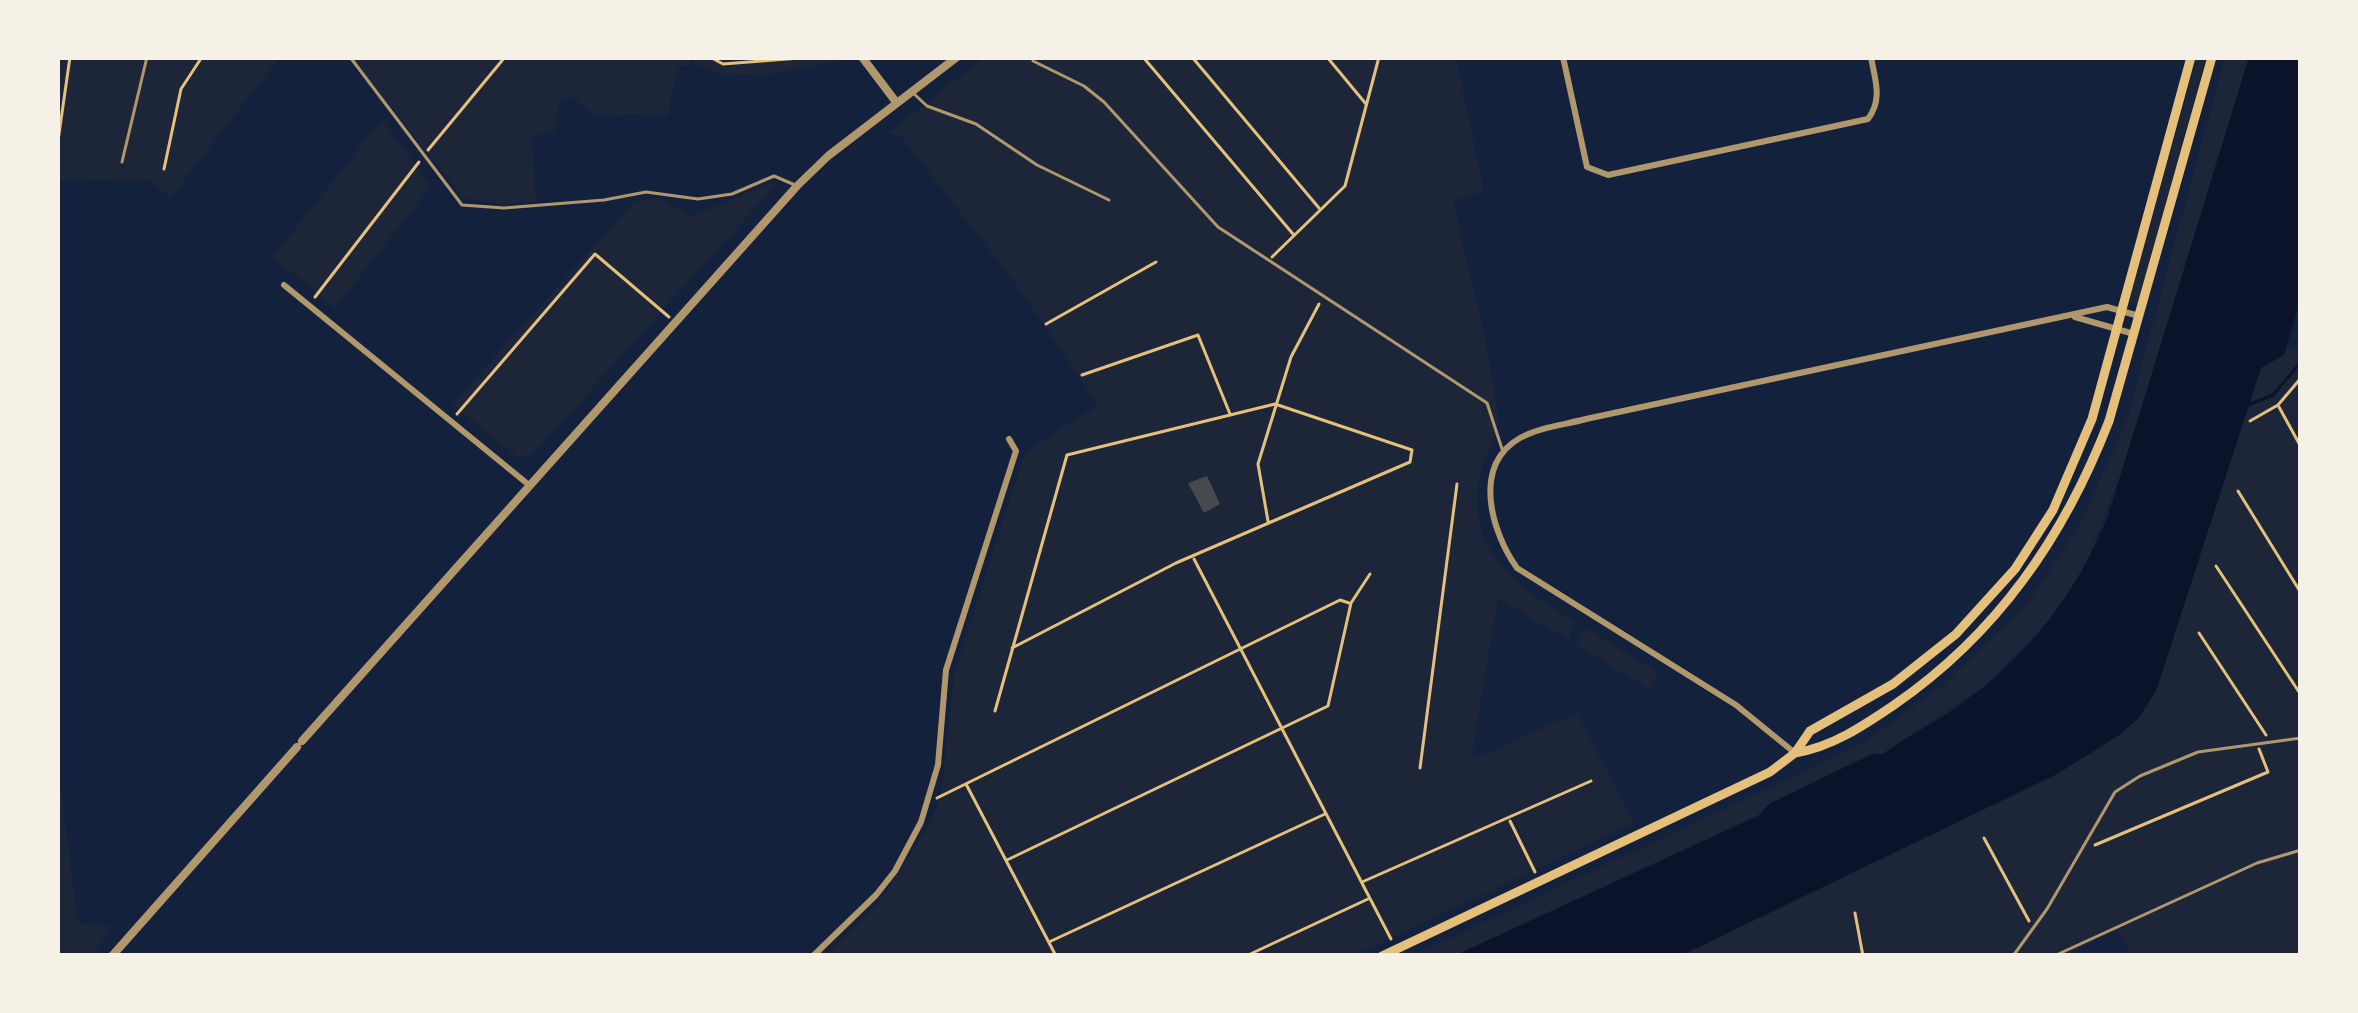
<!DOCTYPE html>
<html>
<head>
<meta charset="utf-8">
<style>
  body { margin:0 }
  #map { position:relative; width:2358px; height:1013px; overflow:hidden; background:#14213d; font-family:Arial,sans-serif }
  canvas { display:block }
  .frame { position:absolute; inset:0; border:60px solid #f6f1e7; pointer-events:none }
</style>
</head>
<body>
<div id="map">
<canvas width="2358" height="1013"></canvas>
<div class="frame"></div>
</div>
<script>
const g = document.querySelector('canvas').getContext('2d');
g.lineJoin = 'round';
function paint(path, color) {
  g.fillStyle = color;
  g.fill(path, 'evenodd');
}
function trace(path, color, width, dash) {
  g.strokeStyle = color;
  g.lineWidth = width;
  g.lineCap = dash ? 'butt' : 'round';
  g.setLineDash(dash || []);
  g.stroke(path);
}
paint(new Path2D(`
  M57,57h223l-109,140 -22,-17 -92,1z
  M351,57h490l2,3c-43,7 -116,32 -152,-1l-2,7h-11l-10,49 -73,1 -24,-20 -11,5 -6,31 -23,3 5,67 -35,2 -38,-6z
  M985,57h471l28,136 -31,7c15,72 37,146 45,219 2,16 -13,35 -17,52 -21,78 38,116 95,151l-8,18 -70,-42 -27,162 106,-47 57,110 -281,133h-528l54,-54 51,-78 11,-29 13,-122 71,-220 73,-48 -85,-125 -112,-144 -14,-2z
  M2197,57h9l-68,248 -9,-2z
  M2225,57h24l-125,409 -39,101 -29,46 -72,73 -101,68h-11l-103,50 -9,10 -306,142h-42l452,-213 80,-59 83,-80 51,-76 48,-105z
  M382,119l49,67 -96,122 -62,-51z
  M771,183l5,2 -245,271 -13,1 -66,-53 183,-203 24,-4 31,20z
  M2286,347h15v609h-170l-13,-27 -54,27h-384l377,-182 61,-38 20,-17 18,-28 105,-323 23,-13z
  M1586,628l71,44 -7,18 -74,-46z
  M60,782l18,141 33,3 -18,30h-36v-173z`), '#1d2539');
paint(new Path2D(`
  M2249,57h52v240l-17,58 -23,13 -105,323 -18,28 -20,17 -61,38 -377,182h-226l306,-141 9,-11 103,-50h11c23,-17 48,-29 71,-45 71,-48 122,-114 154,-193z`), '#0b132b');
trace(new Path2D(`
  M2248,405l25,-10 28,-33`), '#0b132b', 3);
paint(new Path2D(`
  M1207,476l13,28 -16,9 -16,-30z`), '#48494c');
trace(new Path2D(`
  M710,57l13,7 90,-7
  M1143,57l150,177
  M1192,57l127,151
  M1327,57l39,47
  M57,148l13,-91
  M428,150l77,-93
  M164,169l17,-80 19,-29
  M1272,257l73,-71 34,-129
  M315,297l104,-135
  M1046,324l110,-62
  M1082,375l116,-40 32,79
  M2279,407l22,40
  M457,414l138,-160 74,63
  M2250,421l28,-16 23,-27
  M2238,491l63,102
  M1268,521l-10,-57 33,-107 28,-53
  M1194,559l197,380
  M2216,566l85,129
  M2199,633l67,102
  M995,711l72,-256 208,-51 137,46 -2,12 -234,101 -164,85
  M1420,768l37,-284
  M966,784l90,172
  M937,798l403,-198 9,3
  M1510,821l25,51
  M1984,838l45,83
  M2095,845l173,-73 -9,-23
  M1007,860l321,-154 23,-103 19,-29
  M1362,882l229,-101
  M1855,913l8,43
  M1049,942l276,-128
  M1246,956l122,-57`), '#e5c07b', 3);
trace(new Path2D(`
  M350,57l112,148 42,3 100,-8 42,-8 52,7 34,-5 42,-18 21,9
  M1033,61l51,25 20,16 114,125 269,176 16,49
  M912,92l15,14 49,18 61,41 72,35
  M122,162l25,-105
  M2013,956l34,-47 68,-117 25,-16 58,-24 103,-14
  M2054,956l203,-93 44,-13`), '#b1986c', 3);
trace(new Path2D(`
  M1563,57l24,110 21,8 260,-56c15,-20 7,-39 3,-62
  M284,285l245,200
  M2075,317l59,17
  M1795,753l-59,-48 -219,-137c-25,-35 -46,-102 3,-130 20,-11 44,-13 66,-19l521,-112 32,9
  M813,956l63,-61 19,-24 26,-49 17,-57 8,-95 70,-219 -7,-12`), '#b1986c', 6);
trace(new Path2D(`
  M862,57l34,45
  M302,741l495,-555 31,-30 129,-99
  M112,956l185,-209`), '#b1986c', 8);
trace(new Path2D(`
  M1795,753c37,-6 68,-27 99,-48 103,-71 170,-168 215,-284l103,-364
  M1382,956l388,-184 25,-19 15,-22 83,-47 63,-50 59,-65 38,-59 39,-91 99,-362`), '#e5c07b', 9);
</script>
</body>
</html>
